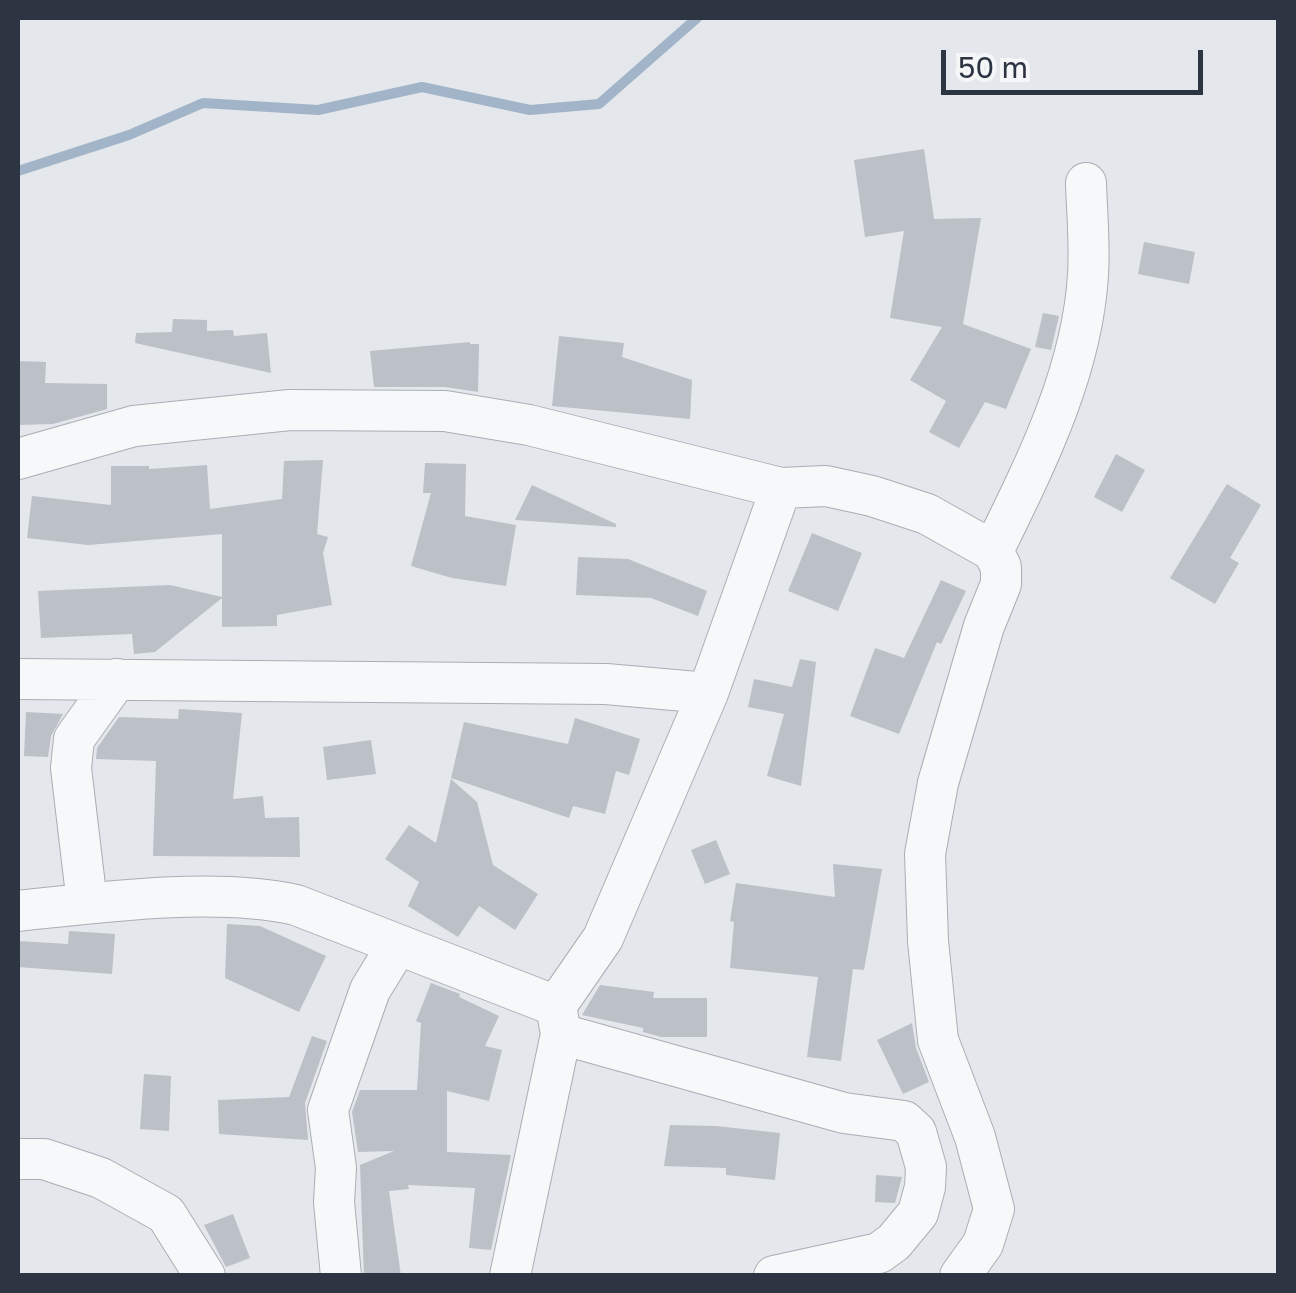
<!DOCTYPE html>
<html>
<head>
<meta charset="utf-8">
<style>
  body { margin:0 }
  #map { position:relative; width:1296px; height:1293px; overflow:hidden; background:#e4e7eb; font-family:"Golos Text",sans-serif }
  canvas { display:block }
  .frame { position:absolute; inset:0; border:20px solid #2d3542; pointer-events:none }
  .scale { position:absolute; left:941px; top:50px; width:262px; height:45px; box-sizing:border-box; border:5px solid #2d3542; border-top:0; padding-left:12px; font-size:30px; line-height:35px; white-space:nowrap; color:#2d3542; -webkit-text-stroke:8px #f4f6f8; paint-order:stroke }
</style>
</head>
<body>
<div id="map">
<canvas width="1296" height="1293"></canvas>
<div class="frame"></div>
<div class="scale">50 m</div>
</div>
<script>
const g = document.querySelector('canvas').getContext('2d');
g.lineJoin = 'round';
function trace(path, color, width, dash) {
  g.strokeStyle = color;
  g.lineWidth = width;
  g.lineCap = dash ? 'butt' : 'round';
  g.setLineDash(dash || []);
  g.stroke(path);
}
function paint(path, color) {
  g.fillStyle = color;
  g.fill(path, 'evenodd');
}
trace(new Path2D(`
  M18,171l111,-36 74,-32 115,7 104,-23 108,23 69,-6 98,-86`), '#a2b5c8', 10);
paint(new Path2D(`
  M924,149l10,70 47,-1 -18,106 68,25 -25,60 -21,-7 -26,46 -30,-16 17,-31 -36,-21 32,-53 -52,-9 14,-87 -39,6 -11,-77z
  M1144,242l51,10 -6,32 -51,-10z
  M1043,313l16,3 -8,34 -16,-3z
  M173,319l34,1v11l26,-1 1,6 33,-3 4,40 -136,-30 1,-10 36,-1z
  M559,336l65,7 -2,14 70,23 -2,39 -138,-13z
  M470,342v2h9l-1,48 -33,-5h-71l-4,-36z
  M18,361l28,1 -1,21 62,1v25l-54,15 -35,1z
  M1116,454l29,16 -23,42 -28,-15z
  M323,460l-6,74 11,3 -5,16 9,52 -55,10v11l-55,1v-29l-67,54 -21,2 -2,-20 -91,4 -3,-47 132,-6 52,12v-63l-134,11 -61,-7 5,-42 79,9v-39h38v3l58,-4 3,44 72,-10 2,-38z
  M425,463l41,1 -1,52 51,9 -10,61 -54,-8 -41,-12 20,-73h-8z
  M1227,484l34,21 -31,53 9,5 -24,41 -45,-26z
  M532,485l84,39v3l-101,-7z
  M812,533l50,20 -24,58 -50,-20z
  M578,557l50,2 79,32 -9,25 -47,-18 -75,-3z
  M941,580l25,11 -25,53 -4,-2 -38,92 -49,-18 25,-68 29,10z
  M800,659l16,3 -15,124 -34,-10 17,-62 -36,-7 6,-28 38,8z
  M179,709l63,4 -9,86 30,-3 2,22 34,-1 1,40 -147,-1 3,-95 -60,-2 1,-11 22,-31 59,2z
  M26,712l37,2 -12,22 -3,21 -24,-1z
  M575,718l65,21 -11,36 -13,-4 -11,43 -32,-8 -4,12 -118,-40 13,-56 104,22z
  M371,740l5,34 -49,6 -4,-33z
  M451,779l26,23 16,63 45,29 -23,36 -36,-24 -21,31 -50,-31 11,-24 -34,-23 24,-34 27,18z
  M716,840l14,34 -25,10 -14,-34z
  M833,864l49,5 -18,101 -11,-1 -12,92 -34,-4 11,-80 -88,-9 4,-46 -4,-1 6,-38 99,14z
  M227,924l33,2 66,30 -27,56 -74,-34z
  M69,931l46,3 -3,40 -94,-7v-26l50,3z
  M431,983l29,11 -1,3 40,19 -14,30 17,4 -13,51 -42,-10v61l64,3 -20,95 -22,-2 6,-60 -67,-3 1,4 -20,2 12,85h-37l-4,-111 34,-14 -36,1 -6,-40 8,-22h57l4,-67 -5,-2z
  M600,985l54,7 -1,6h54v39h-46l-18,-5v-4l-61,-13z
  M912,1023l4,25 13,34 -26,12 -26,-54z
  M312,1036l15,5 -22,62 3,37 -89,-6 -1,-34 71,-3z
  M144,1074l27,2 -2,55 -29,-2z
  M670,1125l46,1 64,7 -5,47 -49,-5v-7l-62,-2z
  M876,1175l26,2 -7,26 -20,-1z
  M233,1214l17,44 -24,9 -22,-42z`), '#bcc0c7');
const minor = new Path2D(`
  M18,459l116,-33 156,-16 155,1 84,14 252,63 45,-2 46,10 55,18 66,37 8,16v17l-17,42 -46,157 -13,71 3,87 10,99 37,97 19,72 -11,35 -23,32
  M993,551c42,-86 89,-178 95,-276 2,-30 -1,-61 -2,-92
  M18,679l588,5 102,9
  M87,903l-16,-135 3,-29 43,-60
  M18,911c84,-9 196,-24 278,-6l260,101
  M561,1034l283,79 60,8 12,11 10,35 -1,20 -7,26 -24,29 -15,11 -105,23
  M18,1159h26l57,19 65,36 39,62
  M341,1276l-7,-74 2,-34 -8,-58 42,-120 27,-44
  M510,1276l51,-242 -5,-28 47,-68 105,-245 73,-205`);
trace(minor, '#a9aeb5', 42);
trace(minor, '#f7f8f9', 40);
</script>
</body>
</html>
